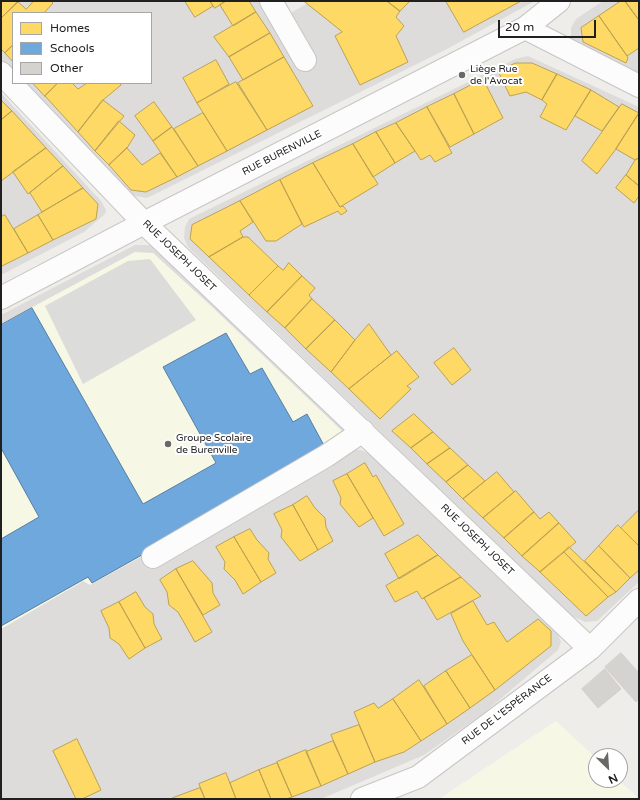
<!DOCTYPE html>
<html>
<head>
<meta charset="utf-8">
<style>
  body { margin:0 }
  #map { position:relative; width:640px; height:800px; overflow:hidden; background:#eeede9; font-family:"Varela Round",sans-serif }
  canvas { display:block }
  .frame { position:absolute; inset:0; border:2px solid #202020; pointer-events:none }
  .legend { position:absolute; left:12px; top:12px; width:140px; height:72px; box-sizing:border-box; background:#fff; border:1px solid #a6a6a6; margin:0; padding:5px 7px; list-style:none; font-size:12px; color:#202020 }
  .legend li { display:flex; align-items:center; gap:8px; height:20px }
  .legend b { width:20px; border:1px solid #a6a6a6 }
  .north { position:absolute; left:588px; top:748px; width:40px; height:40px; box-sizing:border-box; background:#fff; border:1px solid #a6a6a6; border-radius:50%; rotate:155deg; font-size:11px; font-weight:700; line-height:16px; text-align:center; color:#202020 }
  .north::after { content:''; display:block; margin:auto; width:14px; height:18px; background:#686866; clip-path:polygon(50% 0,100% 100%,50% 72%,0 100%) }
  .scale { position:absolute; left:498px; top:20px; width:98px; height:18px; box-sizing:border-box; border:2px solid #202020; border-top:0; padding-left:5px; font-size:12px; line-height:14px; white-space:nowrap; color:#202020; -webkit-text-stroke:3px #fff; paint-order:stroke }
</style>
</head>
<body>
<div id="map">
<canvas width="640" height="800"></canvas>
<div class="frame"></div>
<ul class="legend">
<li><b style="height:11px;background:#ffd966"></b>Homes</li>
<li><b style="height:11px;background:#6fa8dc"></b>Schools</li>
<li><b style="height:11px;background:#d5d3d0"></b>Other</li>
</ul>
<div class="north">N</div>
<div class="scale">20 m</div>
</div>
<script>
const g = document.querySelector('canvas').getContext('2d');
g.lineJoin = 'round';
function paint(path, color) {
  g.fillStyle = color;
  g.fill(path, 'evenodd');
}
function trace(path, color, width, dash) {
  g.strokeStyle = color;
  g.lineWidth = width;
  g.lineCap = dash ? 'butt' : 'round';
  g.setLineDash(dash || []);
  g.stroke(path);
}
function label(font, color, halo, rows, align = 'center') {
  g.font = font + ' "Varela Round",sans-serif';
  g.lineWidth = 4;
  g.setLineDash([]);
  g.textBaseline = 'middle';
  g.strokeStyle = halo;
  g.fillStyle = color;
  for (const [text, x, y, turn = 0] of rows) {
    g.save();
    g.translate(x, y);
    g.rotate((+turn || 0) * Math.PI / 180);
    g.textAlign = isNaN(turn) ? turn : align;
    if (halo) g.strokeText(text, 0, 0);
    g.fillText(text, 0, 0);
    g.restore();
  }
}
paint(new Path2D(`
  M1,1h259l15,21 31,-18 -2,-3h231l-90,49 -298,148 -17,-3 -106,-112h127v-70h-138v59l-12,-13z
  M603,1h36v77l-63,-33 -5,-8v-9l5,-9z
  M528,56l111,51v475l-42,39 -12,1 -13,-6 -384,-369 -4,-9 1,-11 4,-8 326,-160z
  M1,93l100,108 5,9 -1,4 -21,18 -83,43z
  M135,245h14l10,3 188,179 -5,4 2,4 -14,28 25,-13h6l9,4 183,169 8,19 -3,8 -74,63 -60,42 -103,44h-320v-170l341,-198 -131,-125 -58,-53h-18l-134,71v-9z`), '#dddcda');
paint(new Path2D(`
  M135,252l18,1 58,53 131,125 1,6 -184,110 -69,38 -7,-4 -82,48v-305z
  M556,721l40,37v22h23l20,19h-200z`), '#f7f7e5');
paint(new Path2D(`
  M150,259l46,61 -113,64 -38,-78 83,-45z`), '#dcdcda');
const homes = new Path2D(`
  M1,1h17l-17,17z
  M34,1h17l2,2 -9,10h-31v32l-8,8 -4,-4v-31l17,-16 8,7z
  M185,1h25l3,5 -18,11z
  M210,1h16l-11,7z
  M226,1h23l7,11 -23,14 -13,-21z
  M304,1h83l13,10 -4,6 8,9 -8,10 12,26 -48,23 -25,-49 7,-4z
  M387,1h23l-10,10z
  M446,1h75l-57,31z
  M621,1h4l14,19v28l-12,8 -28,-40z
  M625,1h14v19z
  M256,12l14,21 -41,24 -15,-20z
  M599,16l28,40 1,2 -2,5 -43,-21 -2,-14z
  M270,33l14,24 -41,23 -14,-23z
  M13,45v17l-8,-9z
  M284,57l29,49 -46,24 -29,-47z
  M216,60l13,24 -32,19 -14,-25z
  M516,63h16l25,11 -15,26 -16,-8 -16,4 -12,-25z
  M557,74l34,16 -25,40 -26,-13 7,-13 -5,-4z
  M483,79l20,39 -29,16 -20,-40z
  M236,82l31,48 -40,21 -30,-48z
  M33,83h25l-13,13z
  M58,83h14l6,6 9,-6h33l1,2 -18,15 -25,32 -33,-36z
  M591,90l28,17 -17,24 -27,-15z
  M454,94l20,40 -24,13 -23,-40z
  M1,100l11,11 -11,9z
  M103,100l21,16 -29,35 -17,-19z
  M154,102l18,25 -19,14 -18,-25z
  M622,104l17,9 -23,36 -19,25 -15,-13z
  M427,107l25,46 -17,9 -5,-7 -9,5 -25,-37z
  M12,111l34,37 -45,33v-61z
  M203,113l24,38 -29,15 -24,-37z
  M639,113v45l-4,2 -19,-11z
  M119,121l16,14 -8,13 -18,17 -14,-14z
  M396,123l19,28 -20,12 -19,-31z
  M172,127l26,39 -21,11 -24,-36z
  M376,132l19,31 -22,14 -20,-33z
  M353,144l25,40 -38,23 -27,-44z
  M46,148l17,18 -35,28 -15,-22z
  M127,148l15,17 18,-12 17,24 -31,15 -15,-2 -22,-25z
  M639,158v28l-13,-11 9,-15z
  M313,163l27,44 3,-1 4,5 -6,4 -3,-4 -34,16 -24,-47z
  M63,166l20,22 -41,24 -12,-19z
  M626,175l13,11v10l-5,7 -18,-15z
  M280,180l22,44 -26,17h-10l-26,-40z
  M83,188l15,16 -2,15 -43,21 -15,-25z
  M240,201l13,21 -13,9 3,6 -34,20 -19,-18 2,-14z
  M5,215l23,38 -26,13 -1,-2v-47z
  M38,215l15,25 -25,13 -14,-24z
  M243,237h5l30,29 -29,29 -40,-38z
  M289,263l13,13 -35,36 -18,-17 29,-29 5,4z
  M302,276l13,12 -6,7 3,4 -27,29 -18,-16z
  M312,299l23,21 -29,29 -21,-21z
  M335,320l20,20 -24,32 -25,-23z
  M369,324l22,31 -42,34 -18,-17 24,-32z
  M454,348l17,22 -19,15 -18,-22z
  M397,351l22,26 -12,9 4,3 -31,30 -31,-30z
  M414,414l19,18 -22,16 -19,-17z
  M433,432l17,16 -23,16 -16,-16z
  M450,448l18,17 -22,17 -19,-18z
  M365,463l8,14 3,-2 28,49 -20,12 -37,-62z
  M468,465l17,16 -22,18 -17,-17z
  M497,472l17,20 -31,26 -20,-19z
  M347,474l26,44 -14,9 -19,-23 1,-6 -8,-17z
  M516,491l18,21 -30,26 -21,-20z
  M307,496l8,12 10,10 1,9 7,14 -15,9 -25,-45z
  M293,505l25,45 -18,11 -19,-24 1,-7 -8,-16z
  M639,510v36l-18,-18z
  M534,512l6,7 9,-7 10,11 -37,33 -18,-18z
  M559,523l17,19 -36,30 -18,-16z
  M618,525l21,21v24l-9,8 -31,-32z
  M250,529l7,11 12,13 -1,6 8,14 -15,9 -27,-45z
  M418,535l20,20 -39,24 -14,-25z
  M234,537l27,45 -18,12 -8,-14 -11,-11 1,-7 -9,-15z
  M599,546l31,32 -14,14 -31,-31z
  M569,547l47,45 -8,5 -44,-45z
  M564,552l44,45 -22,19 -46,-44z
  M438,555l23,22 -39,22 -5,-8 -22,11 -9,-16z
  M193,561l19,22 1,10 7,12 -17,10 -27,-46z
  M176,569l36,63 -17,10 -17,-30 -9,-7 -2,-13 -7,-12z
  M461,577l20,19 -44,24 -13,-22z
  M136,592l9,15 8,7 1,10 8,15 -17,9 -26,-46z
  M473,601l14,24 7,-3 13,20 31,-23 13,12v15l-56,44 -32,-49 -12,-27z
  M119,602l26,46 -16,11 -10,-15 -9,-6 -1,-10 -8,-17z
  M472,655l23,35 -25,18 -24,-37z
  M446,671l24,37 -23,16 -23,-38z
  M419,680l28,44 -26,17 -28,-42z
  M393,699l28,42 -17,11 -29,10 -21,-50 20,-9 4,5z
  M359,725l16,37 -27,12 -17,-39z
  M77,739l24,51 -19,9h-6l-23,-48z
  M333,741l15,33 -27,12 -15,-34z
  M306,750l15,36 -29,11 -15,-35z
  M277,763l15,34 -6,2h-15l-12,-29z
  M259,770l12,29h-35l-6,-16z
  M226,773l10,26h-31l-6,-15z
  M200,788l5,11h-31l-1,-1z`);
paint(homes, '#ffd966');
trace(homes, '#bca251', 1);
const schools = new Path2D(`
  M32,308l111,196 73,-41 -53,-96 63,-34 24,41 12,-6 31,54 14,-8 20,37 -235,132 -4,-6 -87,49v-87l38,-22 -38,-69v-123z`);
paint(schools, '#6fa8dc');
trace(schools, '#577fa4', 1);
const building = new Path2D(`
  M621,653l18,20v26l-3,3 -31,-35z
  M605,669l16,20 -23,19 -16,-19z`);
paint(building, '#d5d3d0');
trace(building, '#d2ceca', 1);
const street = new Path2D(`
  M271,1l34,59
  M525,28l114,58
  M1,73l143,150 446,426
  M1,298l143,-75 381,-195 34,-27
  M153,557l173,-101 37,-25
  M362,799l56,-22 172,-128 49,-49`);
trace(street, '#c7c6c5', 24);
trace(street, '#fcfcfc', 22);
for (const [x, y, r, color] of [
  [462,75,4,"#686866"],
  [168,444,4,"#686866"]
]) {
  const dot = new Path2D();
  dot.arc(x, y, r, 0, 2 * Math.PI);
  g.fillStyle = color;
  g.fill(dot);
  trace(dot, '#fff', 1.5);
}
label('10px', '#202020', '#fff', [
  ["Liège Rue",470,69],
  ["de l'Avocat",470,81],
  ["Groupe Scolaire",176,438],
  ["de Burenville",176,450]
], 'left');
label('10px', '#202020', '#fff', [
  ["RUE BURENVILLE",282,153,-27],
  ["RUE JOSEPH JOSET",179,256,44],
  ["RUE JOSEPH JOSET",477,540,44],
  ["RUE DE L'ESPÉRANCE",507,710,-37]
]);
</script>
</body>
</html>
